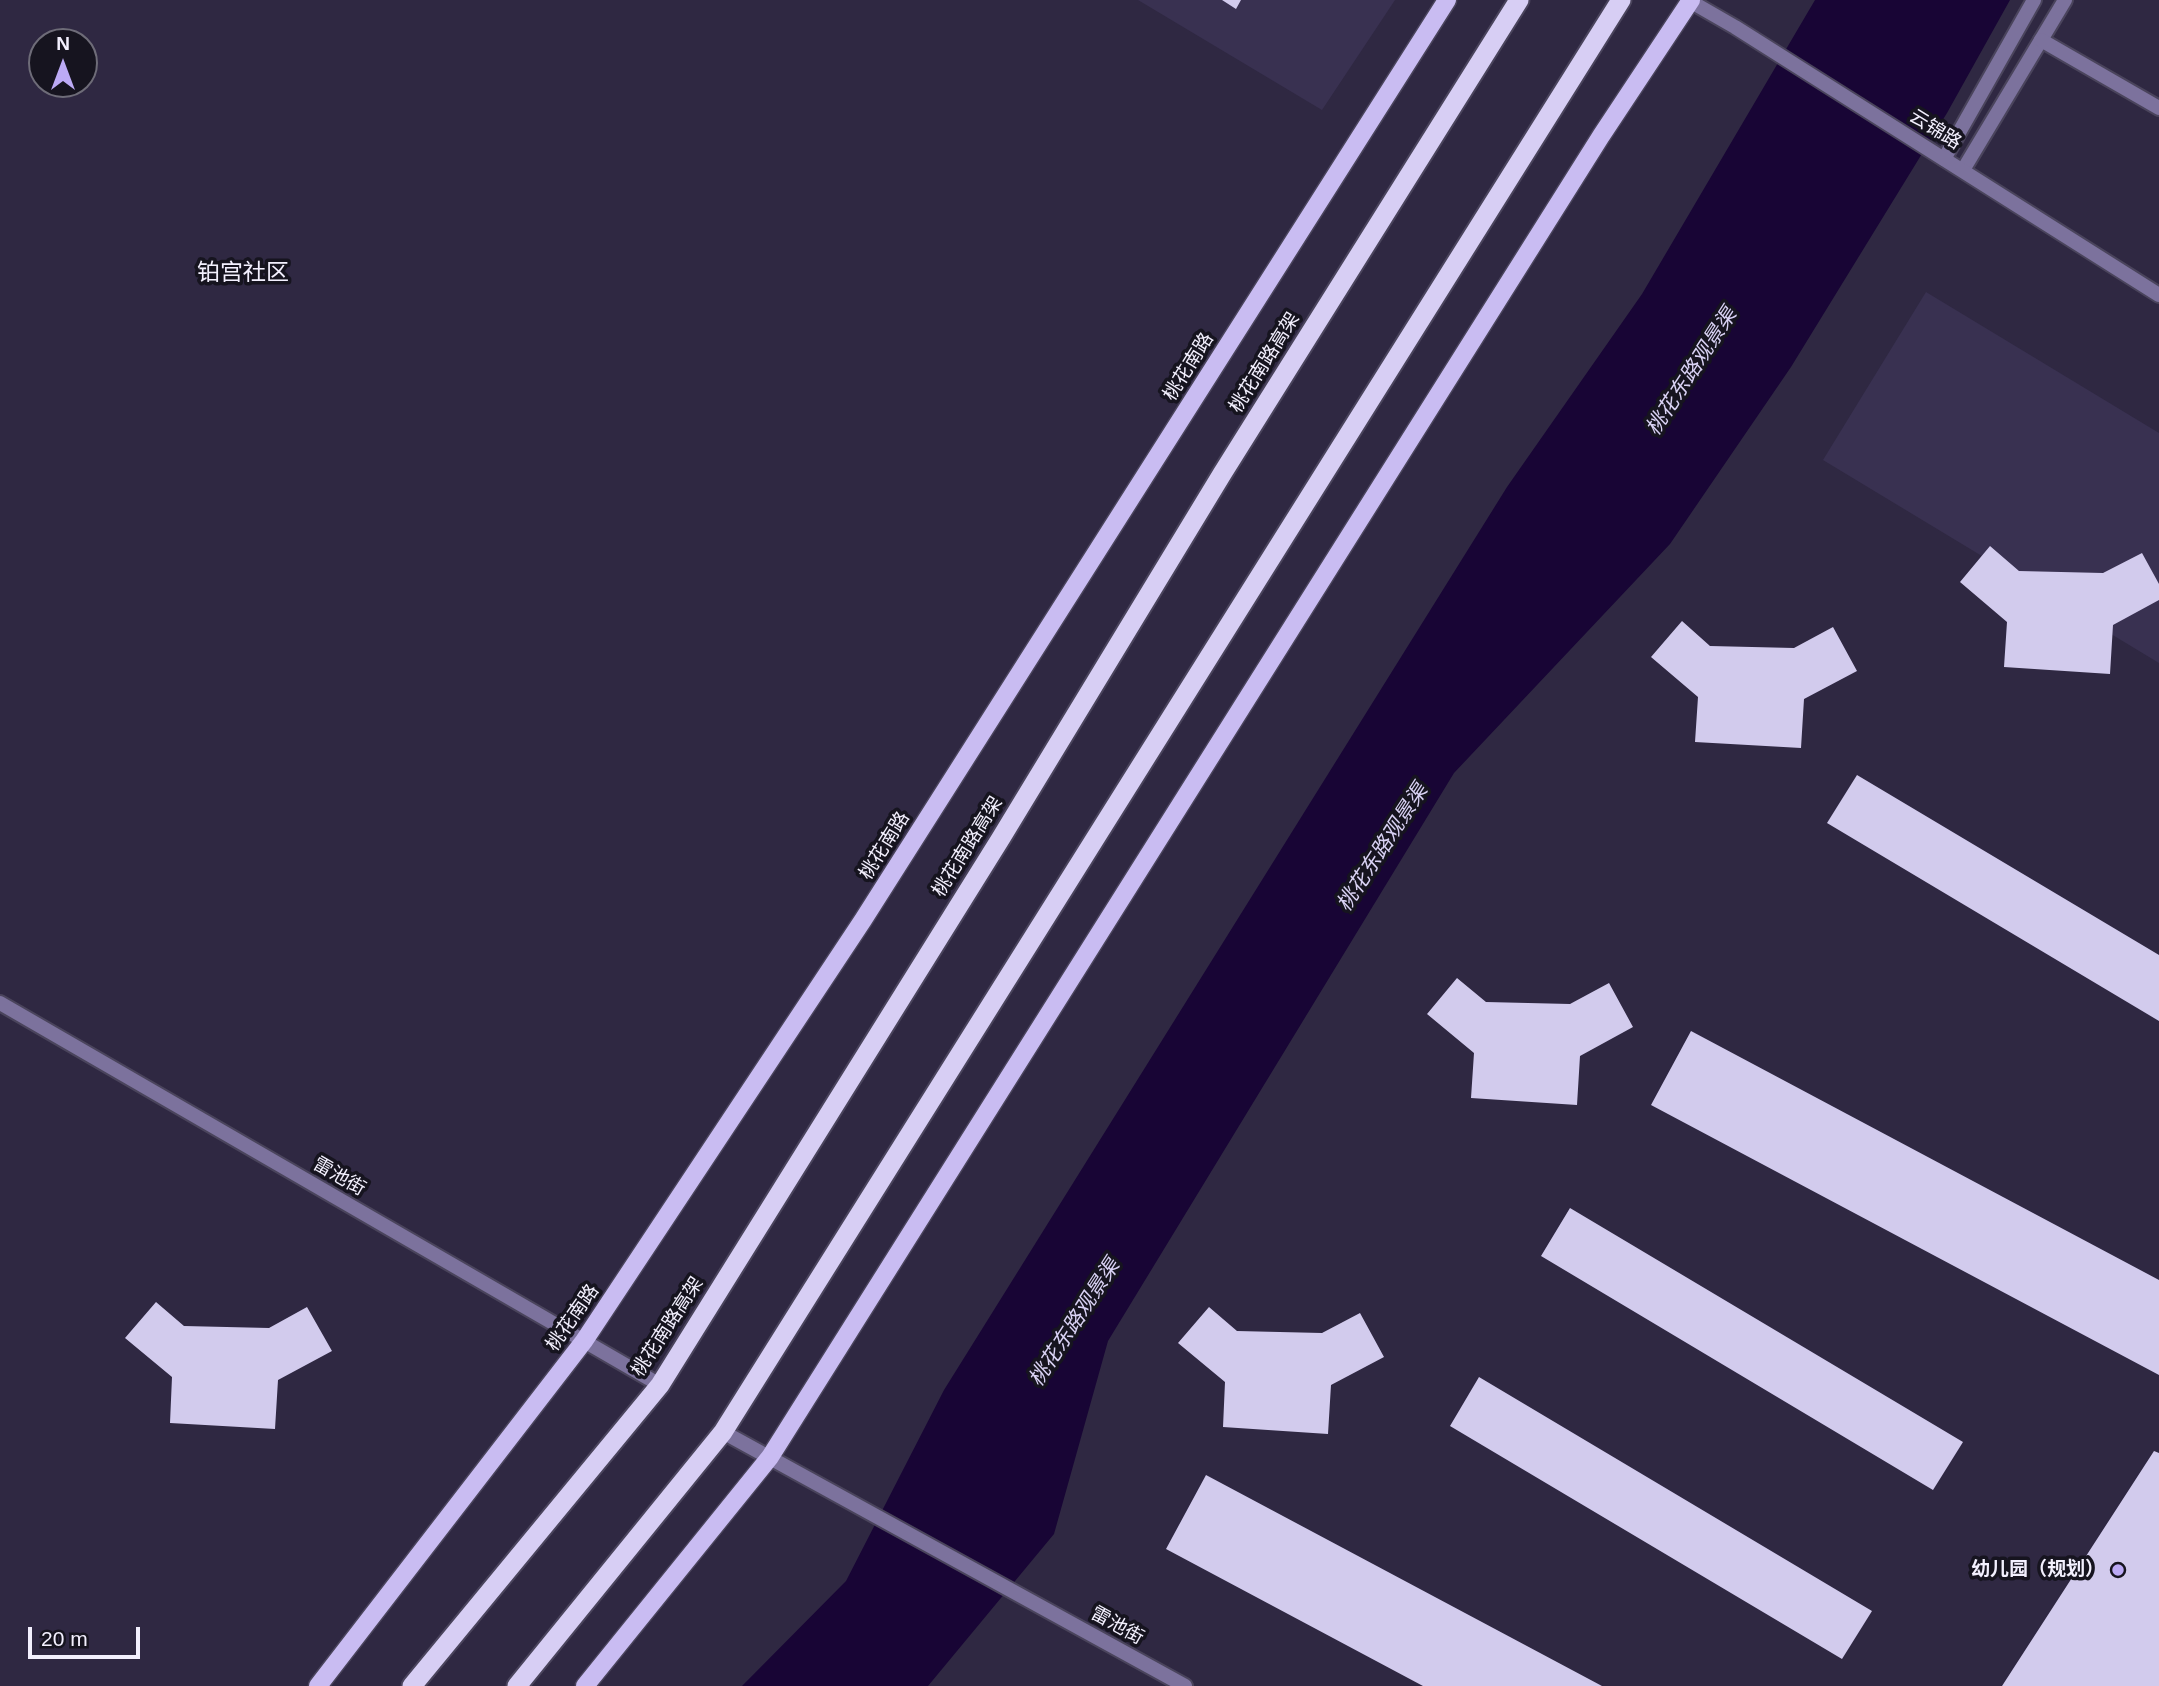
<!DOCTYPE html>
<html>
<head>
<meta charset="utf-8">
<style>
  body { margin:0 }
  #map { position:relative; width:2159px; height:1686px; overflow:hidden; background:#2f2842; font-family:Helvetica,sans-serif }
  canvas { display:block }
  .north { position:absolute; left:28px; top:28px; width:70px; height:70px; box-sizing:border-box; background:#16141f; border:2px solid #6e6c78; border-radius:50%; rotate:0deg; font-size:19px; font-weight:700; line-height:28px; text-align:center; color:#f3f0fe }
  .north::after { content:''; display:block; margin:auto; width:24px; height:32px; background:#bcaaf5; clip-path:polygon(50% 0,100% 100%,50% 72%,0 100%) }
  .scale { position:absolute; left:28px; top:1627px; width:112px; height:32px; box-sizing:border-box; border:4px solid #f3f0fe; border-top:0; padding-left:9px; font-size:21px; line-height:24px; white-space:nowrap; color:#f3f0fe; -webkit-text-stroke:5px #16141f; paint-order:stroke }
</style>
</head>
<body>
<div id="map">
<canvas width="2159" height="1686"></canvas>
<div class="north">N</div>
<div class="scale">20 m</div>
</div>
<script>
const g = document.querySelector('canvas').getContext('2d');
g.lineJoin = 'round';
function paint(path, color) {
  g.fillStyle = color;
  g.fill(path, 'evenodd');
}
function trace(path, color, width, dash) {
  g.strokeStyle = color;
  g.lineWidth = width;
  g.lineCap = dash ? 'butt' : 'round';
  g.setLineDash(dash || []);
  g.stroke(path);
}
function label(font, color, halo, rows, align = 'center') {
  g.font = font + ' Helvetica,"Noto Sans SC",sans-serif';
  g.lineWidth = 7;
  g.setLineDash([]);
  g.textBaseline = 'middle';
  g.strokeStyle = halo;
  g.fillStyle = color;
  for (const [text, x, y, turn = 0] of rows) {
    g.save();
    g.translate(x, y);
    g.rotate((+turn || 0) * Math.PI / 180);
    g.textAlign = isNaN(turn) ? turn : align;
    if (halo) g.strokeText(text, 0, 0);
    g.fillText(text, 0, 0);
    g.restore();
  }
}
paint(new Path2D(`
  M1138,0h257l-73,110z
  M1926,292l233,141v230l-336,-203z`), '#393151');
paint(new Path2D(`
  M1815,0h195l-63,113 -156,254 -121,177 -216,229 -346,568 -54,193 -126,152h-186l104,-105 98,-191 563,-903 135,-193z`), '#180535');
paint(new Path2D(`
  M1222,0h19l-5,9z
  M1990,546l29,25 84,2 39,-20 17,31v16l-46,25 -3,49 -106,-7 3,-45 -47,-40z
  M1682,621l28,25 84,2 39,-21 24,44 -53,28 -3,49 -106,-6 3,-45 -47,-40z
  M1857,775l302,180v66l-332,-198z
  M1457,978l29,24 84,2 39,-21 24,44 -53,29 -3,49 -106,-7 3,-45 -47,-39z
  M1691,1031l468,249v95l-508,-270z
  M1570,1208l393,234 -30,48 -392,-234z
  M156,1302l28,24 85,2 38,-21 25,44 -54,29 -3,49 -105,-6 2,-46 -47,-39z
  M1209,1307l28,24 85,2 38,-20 24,44 -53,28 -3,49 -105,-7 2,-45 -47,-39z
  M1479,1377l393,234 -30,48 -392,-233z
  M2154,1451l5,2v233h-157z
  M1206,1475l396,211h-179l-257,-137z`), '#d2cbed');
const service = new Path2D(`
  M1944,159l90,-159`);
const minor = new Path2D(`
  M1963,170l102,-170
  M0,1003l660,382
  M723,1432l462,254`);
const tertiary = new Path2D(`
  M1688,0l47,27 424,268
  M2041,40l118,68`);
const primary = new Path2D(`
  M318,1686l266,-345 279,-421 584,-920
  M585,1686l185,-229 831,-1321 90,-136`);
const trunk = new Path2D(`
  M412,1686l248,-301 341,-547 221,-364 297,-474
  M517,1686l206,-254 898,-1432`);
trace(service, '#4a445c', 18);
trace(minor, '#4a445c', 18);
trace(tertiary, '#4a445c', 18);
trace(primary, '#4a445c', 21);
trace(trunk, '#4a445c', 23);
trace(service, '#7c729d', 14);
trace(minor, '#7c729d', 14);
trace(tertiary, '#7c729d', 14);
trace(primary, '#c9bcf2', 18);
trace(trunk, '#d7cef4', 19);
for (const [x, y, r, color] of [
  [2118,1570,7,"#bcaaf5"]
]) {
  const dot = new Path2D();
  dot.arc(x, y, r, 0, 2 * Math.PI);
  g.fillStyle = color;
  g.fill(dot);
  trace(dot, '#16141f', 2.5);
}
label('19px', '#f3f0fe', '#16141f', [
  ["云锦路",1935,130,32],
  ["桃花南路高架",1265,363,-58],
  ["桃花南路",1189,367,-58],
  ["桃花南路",885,846,-58],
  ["桃花南路高架",968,847,-58],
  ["雷池街",339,1177,30],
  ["桃花南路",573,1318,-55],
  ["桃花南路高架",668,1327,-57],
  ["雷池街",1117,1626,29]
]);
label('bold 19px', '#f3f0fe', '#16141f', [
  ["幼儿园（规划）",2104,1570]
], 'right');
label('italic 21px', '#d9d2f4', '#16141f', [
  ["桃花东路观景渠",1692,372,-57],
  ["桃花东路观景渠",1383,848,-57],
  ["桃花东路观景渠",1075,1323,-57]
]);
label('23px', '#f3f0fe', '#16141f', [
  ["铂宫社区",243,274]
]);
</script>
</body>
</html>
